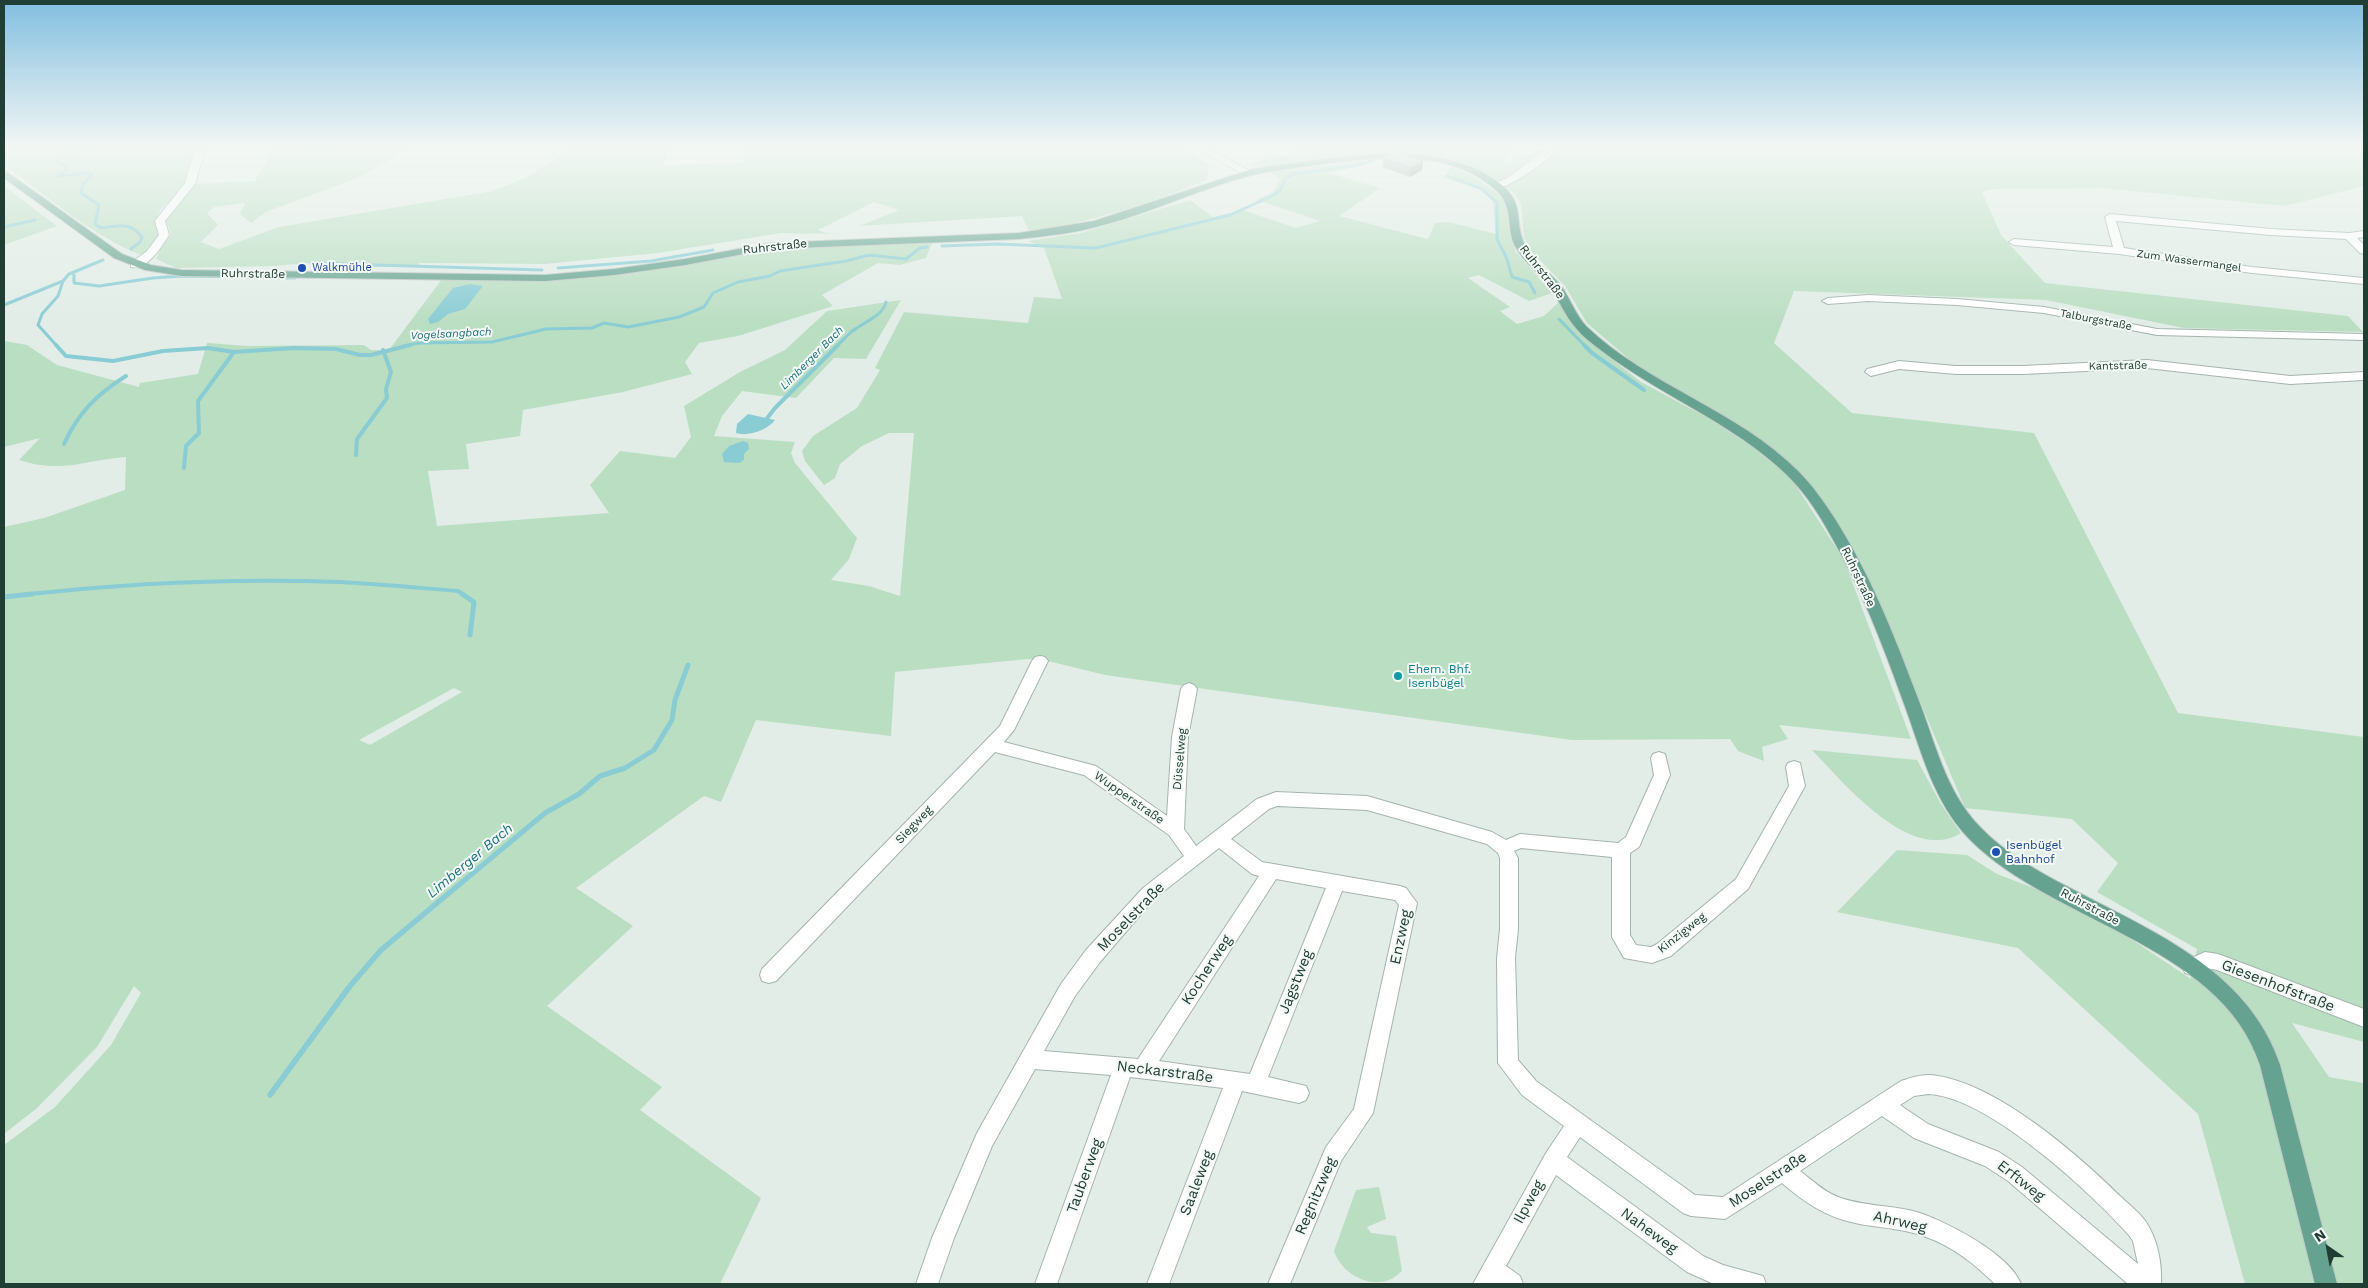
<!DOCTYPE html>
<html>
<head>
<meta charset="utf-8">
<style>
  body { margin:0 }
  #map { position:relative; width:2368px; height:1288px; overflow:hidden; background:#e2ede7; font-family:"Work Sans",sans-serif }
  canvas { display:block }
  .frame { position:absolute; inset:0; border:5px solid #213e35; pointer-events:none }
  .north { position:absolute; left:2303px; top:1223px; width:50px; height:50px; -webkit-text-stroke:4px #f3f9f5; paint-order:stroke; rotate:327deg; font-size:14px; font-weight:700; line-height:20px; text-align:center; color:#213e35 }
  .north::after { content:''; display:block; margin:auto; width:18px; height:22px; background:#213e35; clip-path:polygon(50% 0,100% 100%,50% 72%,0 100%) }
</style>
</head>
<body>
<div id="map">
<canvas width="2368" height="1288"></canvas>
<div class="frame"></div>
<div class="north">N</div>
</div>
<script>
const g = document.querySelector('canvas').getContext('2d');
g.lineJoin = 'round';
function paint(path, color) {
  g.fillStyle = color;
  g.fill(path, 'evenodd');
}
function trace(path, color, width, dash) {
  g.strokeStyle = color;
  g.lineWidth = width;
  g.lineCap = dash ? 'butt' : 'round';
  g.setLineDash(dash || []);
  g.stroke(path);
}
function label(font, color, halo, rows, align = 'center') {
  g.font = font + ' "Work Sans",sans-serif';
  g.lineWidth = 4;
  g.setLineDash([]);
  g.textBaseline = 'middle';
  g.strokeStyle = halo;
  g.fillStyle = color;
  for (const [text, x, y, turn = 0] of rows) {
    g.save();
    g.translate(x, y);
    g.rotate((+turn || 0) * Math.PI / 180);
    g.textAlign = isNaN(turn) ? turn : align;
    if (halo) g.strokeText(text, 0, 0);
    g.fillText(text, 0, 0);
    g.restore();
  }
}
paint(new Path2D(`
  M4,146h193c-8,11 -4,24 -11,36 -12,24 -36,21 -28,54l-14,20c-51,-19 -96,-59 -140,-91z
  M276,146h40l5,4 15,-4h77l-53,31 -94,35 -15,11 -11,-9 5,-11 -31,4 -7,6 11,12 -17,17 18,7 60,-22 214,-36 34,-14 48,-31h93l-4,19 79,-2 4,-17h428l34,18 -2,16c-58,23 -116,43 -178,51l-7,-15 -163,10 40,-16 -25,-8 -56,28 10,4 -47,-1 -123,20 -113,11 -126,-1v4h-68l-43,-4 -35,3 -97,2 -20,-9 5,-12 10,-12 -5,-14 4,-10 24,-27 61,-3z
  M1293,146h218l-8,19 46,-19h815v40l-79,20 -184,-18 -110,1 -9,3 19,43 44,48 303,33 15,16 -179,-4 -138,-28 -252,-9 -20,52 78,70 182,20 144,280 186,24v272l-129,-46 129,50v29l-72,-19 37,54 35,6v201h-119l-47,-170 -180,-166 -181,-36 60,-62 70,5 30,19 47,18 84,45 63,42 6,-30 -100,-57 21,-29 -46,-44 -107,-11 -104,-246 -48,-74 -23,-25 -44,-32 -109,-65 -50,-43 -22,-37 -34,-35 -7,-13 -3,-34 -7,-11 -19,-13 -62,-23 -25,-3h-41l-102,13 -16,-3 51,-14z
  M1388,158c-21,4 -39,11 -60,15l52,15 -41,28 89,23 7,-16 13,-1 48,12 -3,-33 -16,-14 -34,-9 8,-11 22,9 27,19 7,10 8,46 37,42 -23,8 -50,-26 -11,3 42,29 -10,4 17,13 27,-8 15,-14 12,21 20,20 50,39 67,36 42,27 41,33 53,82 67,179 -132,-14 9,14 -26,8 2,14 -26,-10 -8,-12 -158,1 -467,-65 -53,-13 -24,-3 -133,13 -4,64 -135,-16 -35,82 -17,-6 -128,92 57,38 -86,80 115,81 -22,23 121,88 -41,86h-716v-139l51,-38 56,-62 30,-52 -7,-7 -37,61 -60,61 -33,26v-607l40,-9 81,-28 1,-33c-42,3 -63,17 -107,3l21,-22 -36,9v-106l23,4 30,20 82,22 1,-4 58,-9 9,-31 41,3 116,-1 7,5h18l53,-71c52,1 103,3 155,-3 66,-6 130,-22 195,-28 46,-5 94,-3 140,-5l-6,15 -26,7 -22,-2 -56,32 11,11 -95,30 -39,7 -14,19 7,12 -69,18 -100,18 -3,26 -54,8 3,25 -41,2 9,55 172,-13 -19,-28 30,-34 55,7 16,-21 -7,-31 56,-34 45,-22 42,-39 74,-11 -35,59 -32,-1 -38,40 -54,-7 -20,25 -8,20 81,6 -4,11 4,10 62,75 -8,21 -18,21 38,6 31,10 14,-163h-25l-27,13 -22,18 -5,14 -11,7 -19,-24 -3,-10 11,-15 44,-28 23,-38 -5,-2 29,-56 124,11 6,-26 28,2 -18,-51 -16,-7 53,-8 109,-33 23,17 30,-7 53,18 24,-7 -63,-21 17,-9 6,-12 -9,-7zM454,688l8,4 -92,53 -11,-5z
  M4,186l53,40 -53,19z
  M1812,750l105,10 24,44 20,29c-50,32 -118,-51 -149,-83z
  M1379,1187l7,32 -19,8 4,6 25,3 6,35c-4,3 -8,7 -13,9 -23,8 -48,-8 -55,-29l22,-61z`), '#badec2');
paint(new Path2D(`
  M470,284l13,2 -18,23 -17,5 -10,8 -8,2 -2,-5 25,-31z
  M748,414l27,6c-7,10 -27,17 -39,13l1,-9z
  M743,441l5,2 1,6 -5,5v6l-5,3 -15,-1 -2,-8 7,-8z`), '#89ccd3');
trace(new Path2D(`
  M83,146l-27,15 11,6v3l-9,6 32,-3 2,2 -9,9 -2,9 18,12 -4,19 6,4c18,-2 29,-7 41,9l-2,5 -9,7
  M1418,151l10,-5
  M1447,176l35,13 15,14v36l10,20 5,18 17,5 6,11
  M4,227l31,-7
  M942,246l55,-2 99,4 134,-33 44,-20 7,-6 4,-10 9,-5 60,-8 21,-6
  M311,263l231,7
  M558,268l93,-7 62,-11
  M74,272v11l25,3 54,-8 28,-2 114,2
  M4,305l59,-24
  M1559,319l26,27
  M57,346l-19,-21 4,-11 16,-18 5,-15 6,-7 34,-14
  M405,346l13,-3 74,-1 54,-13 46,-1 12,-5 24,4 51,-10 25,-10 9,-14 25,-11 32,-6 10,-5 66,-10 23,-6 37,4 14,-11 7,-1
  M837,346c5,-5 11,-12 17,-16 10,-8 29,-14 32,-28`), '#89ccd3', 3);
trace(new Path2D(`
  M56,345l10,11 47,5 50,-10 45,-3 26,4 60,-4 42,1 24,6h11l39,-10
  M1584,345l8,8 52,37
  M765,421l10,-13 63,-63
  M64,444c14,-31 33,-50 62,-68
  M356,455l1,-16 30,-41 -1,-9 5,-17 -8,-22
  M184,468l2,-22 13,-13 -1,-32 36,-49
  M21,595c106,-12 213,-17 319,-13 40,2 79,6 118,9l6,4`), '#89ccd3', 4);
trace(new Path2D(`
  M462,594l12,8 -4,33
  M4,597l28,-3
  M436,904l109,-91 34,-19 21,-18 25,-8 29,-18 18,-30 3,-20 13,-35`), '#89ccd3', 5);
trace(new Path2D(`
  M270,1095l80,-109 31,-36 56,-47`), '#89ccd3', 5.5);
const minor = new Path2D(`
  M196,146h10l-11,38 -30,37 4,14c-7,11 -22,36 -38,32v-4l16,-12 12,-16 -4,-14 30,-38z
  M1193,146h11l49,27 -8,2z
  M1551,146h10c-11,12 -53,45 -68,42v-4l13,-5z
  M2110,214l161,15 78,4 15,-2v6l-7,1 7,7v9l-4,-1 -14,-14 -75,-4 -155,-14 8,27 128,19 112,11v6l-112,-11 -133,-19 -105,-9 -5,-3 5,-3 99,8 -8,-30z
  M1868,295l89,4 87,8 113,22 207,5v6l-207,-5 -113,-22 -87,-8 -89,-4 -40,3 -6,-3 6,-3z
  M2147,360l143,16 74,-4v8l-74,4 -143,-16 -124,6h-67l-57,-5 -28,7 -6,-4 2,-3 32,-8 57,5h67z
  M1040,656l5,1 3,4 -34,69 -10,12 92,24 71,50 5,-79 9,-48 3,-4 5,-2 5,2 3,4 -9,48 -4,92 12,17 61,-47 19,-7 91,4 125,36 14,8 14,-6 98,9 8,-6 28,-62 -3,-17 2,-4 6,-2 6,2 5,21 -31,72 -9,6v82l6,10 15,2 6,-3 79,-65 53,-93 -3,-19 2,-4 6,-2 6,2 5,23 -57,103 -77,67 -19,7 -28,-5 -12,-21v-80l-91,-9 -7,3 4,7v71l-3,29 3,102 18,21 159,114 28,2 178,-116c12,-4 24,-8 37,-5 61,10 138,77 182,120 8,8 19,16 26,26 12,18 16,42 15,62h-33l-120,-103 -23,-15 -71,-28 -32,-22 -82,55c12,9 24,21 38,26 24,9 50,8 75,14 30,8 97,43 108,73h-26c-19,-19 -43,-38 -69,-47 -23,-9 -48,-9 -71,-14 -29,-6 -51,-21 -73,-40l-57,36 -34,-3 -8,-3 -103,-76 -13,20 136,99 20,9 40,11 3,8h-52l-27,-12 -131,-97 -50,91 14,10 3,8h-50l73,-131 18,-27 -42,-31 -24,-32 -1,-105 3,-29v-71l-2,-5 -11,-9 -120,-34 -90,-4 -8,3 -38,30 31,23 138,24 6,2 11,15 -44,210 -32,48 -51,123h-22l58,-137 28,-38 45,-204 -4,-5 -53,-9 -74,186 38,9 3,7 -3,7 -7,3 -57,-12 -73,193h-22l76,-196 -93,-11 -73,207h-22l76,-209 -76,-6 -43,77 -38,92 -16,46h-22l16,-46 45,-105 84,-149 25,-34 57,-62 41,-32 -15,-21 -85,-60 -89,-23 -219,229 -7,2 -7,-2 -2,-6 2,-6 238,-243 32,-65 3,-4zM1219,848l33,26 7,2 -121,183 -94,-8 31,-55 25,-34 55,-64zM1276,879l50,9 -76,186 -91,-13zM1928,1094c59,2 161,97 200,140l5,7 5,23 -116,-97 -23,-15 -71,-28 -28,-19 14,-9z
  M2205,952l13,2 146,55v18l-147,-57 -10,-2 -15,7 -7,-2 -2,-6 2,-6z`);
const major = new Path2D(`
  M1389,153c37,1 78,6 109,29 30,22 14,40 28,65 9,16 25,26 36,40 9,13 14,29 25,40 62,59 150,83 211,144 14,14 26,31 37,48 35,55 59,116 82,177 18,45 28,96 64,132 23,24 53,41 83,57 83,44 184,83 216,180l57,219h-22l-55,-219c-40,-124 -219,-144 -297,-233 -32,-37 -43,-86 -60,-131 -20,-56 -42,-113 -72,-165 -12,-22 -26,-44 -45,-62 -53,-51 -125,-78 -184,-123 -9,-7 -19,-14 -26,-23 -11,-12 -17,-29 -28,-43 -10,-13 -25,-23 -33,-39 -9,-18 -1,-39 -18,-55 -49,-46 -129,-33 -189,-25 -20,3 -40,5 -59,10 -50,13 -96,36 -146,49 -27,8 -56,11 -84,14l-249,10 -85,16 -71,10 -69,6 -363,-5 -37,-6 -31,-12 -110,-80v-7l3,1 115,82 29,11 31,5 363,5 69,-6 71,-10 85,-16 249,-10 75,-12 158,-52 78,-11z`);
trace(minor, '#a4b5ae', 2);
trace(major, '#c1c9c6', 2);
paint(minor, '#fff');
paint(major, '#65a390');
paint(new Path2D(`
  M1383,158l39,12 -12,7 -28,-10z`), '#9daca5');
paint(new Path2D(`
  M1423,161l-1,9 -12,7 1,-9z`), '#808c86');
const building = new Path2D(`
  M1395,152h5l23,9 -12,7 -28,-10z`);
paint(building, '#b7c8c0');
trace(building, '#808c86', 1);
const sky = g.createLinearGradient(0, 0, 0, 326);
sky.addColorStop(0, '#82bee0');
sky.addColorStop(0.45, '#f2f7f4');
sky.addColorStop(1, '#f2f7f400');
g.fillStyle = sky;
g.fillRect(0, 0, 2368, 326);
for (const [x, y, r, color] of [
  [302,268,5,"#1a4fb4"],
  [1398,676,5,"#0f9aa8"],
  [1996,852,5,"#1a4fb4"]
]) {
  const dot = new Path2D();
  dot.arc(x, y, r, 0, 2 * Math.PI);
  g.fillStyle = color;
  g.fill(dot);
  trace(dot, '#f3f9f5', 2);
}
label('11px', '#213e35', '#f3f9f5', [
  ["Zum Wassermangel",2189,261,8],
  ["Talburgstraße",2096,320,11],
  ["Kantstraße",2118,366,-1]
]);
label('11px', '#164399', '#f3f9f5', [
  ["Walkmühle",312,268]
], 'left');
label('italic 11px', '#1a717c', '#f3f9f5', [
  ["Vogelsangbach",451,334,-3],
  ["Limberger Bach",812,358,-45]
]);
label('12px', '#213e35', '#f3f9f5', [
  ["Ruhrstraße",775,247,-6],
  ["Ruhrstraße",1542,272,52],
  ["Ruhrstraße",253,274,1],
  ["Ruhrstraße",1858,577,65],
  ["Düsselweg",1180,759,-85],
  ["Wupperstraße",1129,798,35],
  ["Siegweg",914,825,-46],
  ["Ruhrstraße",2090,907,28],
  ["Kinzigweg",1682,933,-38]
]);
label('12px', '#0d838f', '#f3f9f5', [
  ["Ehem. Bhf.",1408,669],
  ["Isenbügel",1408,683]
], 'left');
label('12px', '#164399', '#f3f9f5', [
  ["Isenbügel",2006,845],
  ["Bahnhof",2006,859]
], 'left');
label('italic 14px', '#1a717c', '#f3f9f5', [
  ["Limberger Bach",470,861,-40]
]);
label('15px', '#213e35', '#f3f9f5', [
  ["Moselstraße",1131,917,-46],
  ["Enzweg",1401,937,-78],
  ["Kocherweg",1207,970,-57],
  ["Jagstweg",1296,982,-68],
  ["Giesenhofstraße",2278,986,21],
  ["Neckarstraße",1165,1072,7],
  ["Tauberweg",1085,1176,-70],
  ["Moselstraße",1768,1180,-33],
  ["Erftweg",2021,1181,38],
  ["Saaleweg",1197,1183,-69],
  ["Regnitzweg",1316,1196,-67],
  ["Ilpweg",1529,1202,-61],
  ["Ahrweg",1900,1222,13],
  ["Naheweg",1649,1231,36]
]);
</script>
</body>
</html>
